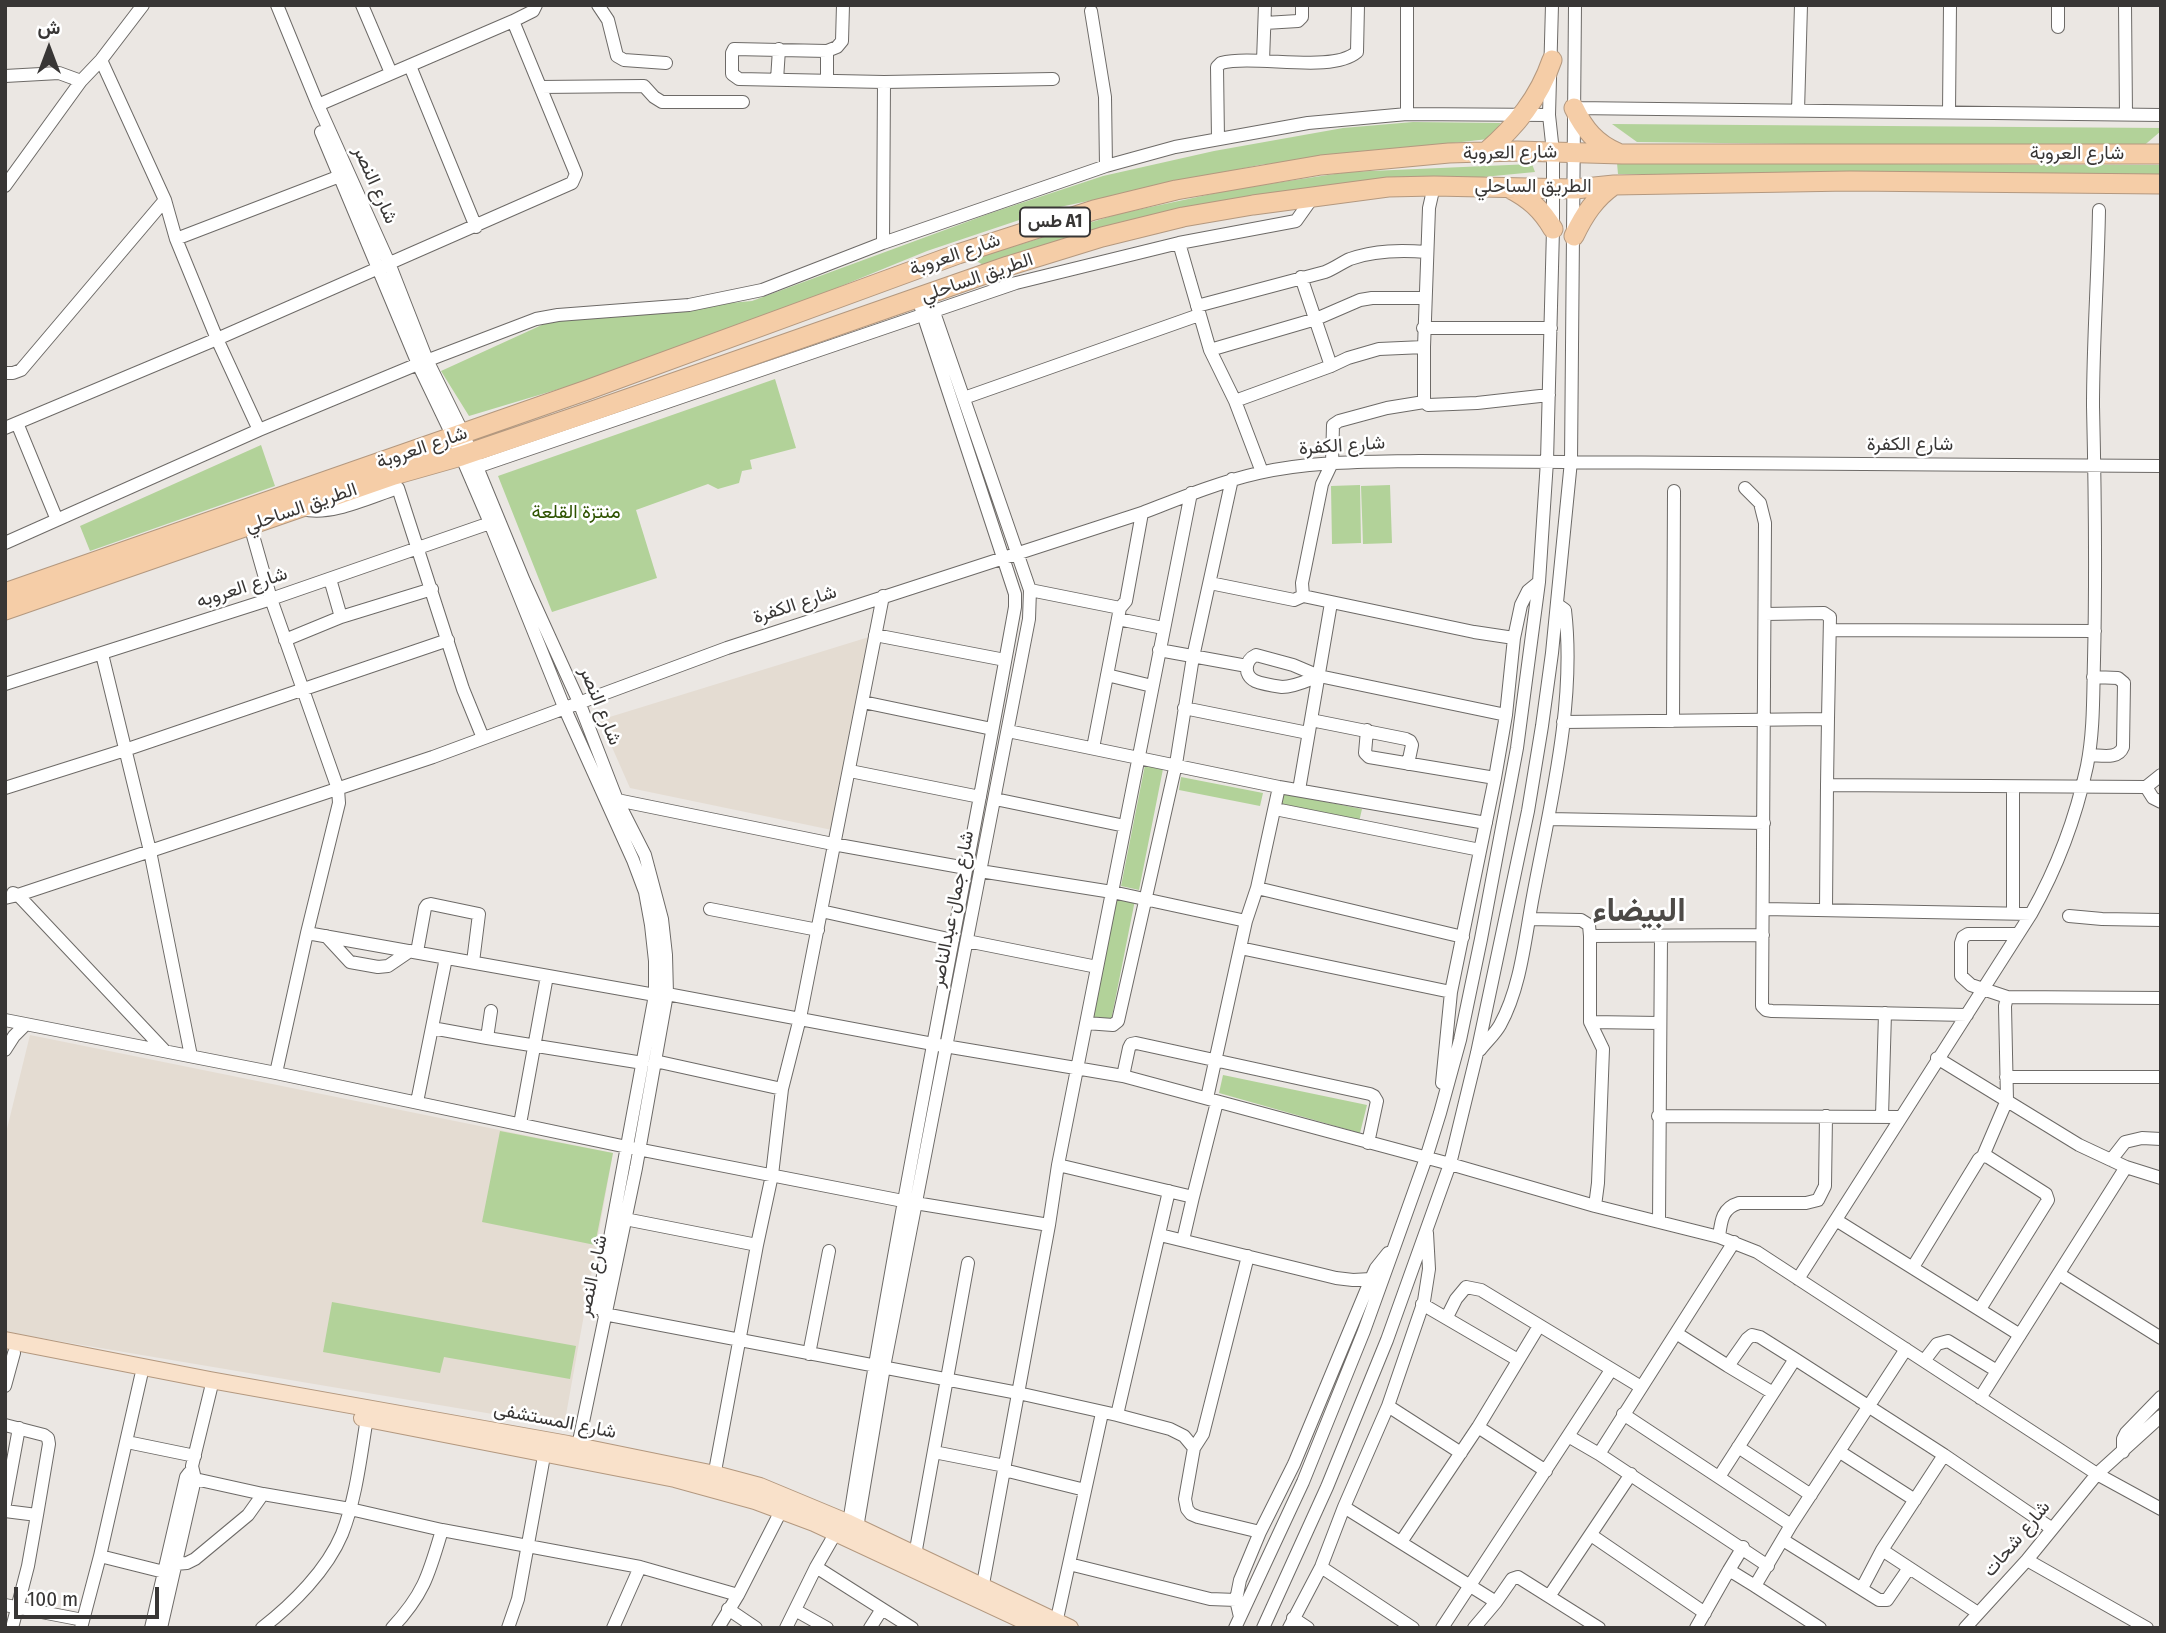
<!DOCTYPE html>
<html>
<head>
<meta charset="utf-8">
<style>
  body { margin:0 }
  #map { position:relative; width:2166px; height:1633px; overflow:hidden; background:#ebe7e3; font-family:"Fira Sans Condensed",Vazirmatn,sans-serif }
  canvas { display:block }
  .frame { position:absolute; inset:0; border:7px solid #383635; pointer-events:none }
  .north { position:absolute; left:14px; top:14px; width:70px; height:70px; -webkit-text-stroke:5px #fff; paint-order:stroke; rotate:0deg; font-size:19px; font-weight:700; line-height:28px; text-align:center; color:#383635 }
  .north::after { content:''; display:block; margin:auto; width:24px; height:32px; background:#383635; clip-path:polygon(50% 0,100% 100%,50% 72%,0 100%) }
  .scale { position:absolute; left:14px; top:1587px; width:145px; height:32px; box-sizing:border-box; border:4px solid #383635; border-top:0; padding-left:9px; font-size:21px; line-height:24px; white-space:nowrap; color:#383635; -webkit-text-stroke:5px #fff; paint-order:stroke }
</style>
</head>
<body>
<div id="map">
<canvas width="2166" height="1633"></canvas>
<div class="frame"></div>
<div class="north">ش</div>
<div class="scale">100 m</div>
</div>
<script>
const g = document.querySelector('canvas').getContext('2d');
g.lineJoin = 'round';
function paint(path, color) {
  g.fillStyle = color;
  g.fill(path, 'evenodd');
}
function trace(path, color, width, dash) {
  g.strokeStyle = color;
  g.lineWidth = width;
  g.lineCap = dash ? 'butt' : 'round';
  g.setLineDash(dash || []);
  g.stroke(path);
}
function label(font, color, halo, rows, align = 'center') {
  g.font = font + ' "Fira Sans Condensed",Vazirmatn,sans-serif';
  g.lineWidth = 5;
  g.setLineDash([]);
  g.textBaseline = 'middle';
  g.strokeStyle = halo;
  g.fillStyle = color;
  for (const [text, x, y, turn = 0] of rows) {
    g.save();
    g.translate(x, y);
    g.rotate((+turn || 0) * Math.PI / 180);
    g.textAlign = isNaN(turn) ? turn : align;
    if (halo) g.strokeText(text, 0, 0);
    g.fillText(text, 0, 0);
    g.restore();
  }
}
paint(new Path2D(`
  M869,637l-37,193 -202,-42 -30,-68z
  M30,1035l583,118 -49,273 -559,-94v-195z`), '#e4dcd2');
paint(new Path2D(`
  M1413,122l88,1 -13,16 -229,26 -204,43 -128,43 -169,69 -189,66 -100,30 -28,-45 114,-52 197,-18 239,-88 112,-37 111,-25 129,-23z
  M1612,124l549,4v3l-20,17 -504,-6z
  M1617,163l544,2v14l-543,-5z
  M1532,164l3,8 -259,25 -291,69 -12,-7 145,-45 117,-25 113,-17z
  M775,379l21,69 -46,12 2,9 -10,2 -3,12 -21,6 -10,-5 -72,26 21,68 -105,34 -54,-136z
  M261,445l14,41 -185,65 -10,-25z
  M1360,485l1,58 -29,1 -1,-58z
  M1390,485l2,58 -29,1 -2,-58z
  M1145,765l18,4 -24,121 -18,-4z
  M1181,777l82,16 -3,13 -81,-16z
  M1280,793l82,16 -3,13 -82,-16z
  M1117,896l18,4 -24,121 -19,-4z
  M1223,1075l144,30 -7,28 -141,-40z
  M500,1131l113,22 -18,92 -113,-23z
  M332,1302l244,44 -6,33 -126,-22 -4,16 -117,-21z`), '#b2d299');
const minor = new Path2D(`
  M277,5l41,100 71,158 38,97 36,73 61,148 55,121 38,98 28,55 17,64 4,36 1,39 -31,174 -58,278 2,7
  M362,5l29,68
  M598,5l10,15 9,36 7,4 42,3
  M2125,5l1,110
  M1091,11l14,86 1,69
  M513,21l20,-10 3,-6
  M1265,23l33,-2 4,-4v-12
  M2058,27v-22
  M827,51l-93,-2 -2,4v21l7,5 145,3 169,-3
  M101,60l64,140 11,39 41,100 42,91
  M1263,61l2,-56
  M410,66l66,161
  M5,76l54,-3 22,8
  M777,80l2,-31
  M827,81v-30l10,-4 5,-6 1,-36
  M540,87l104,-1 10,11 8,5h81
  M1574,108l587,7
  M1798,111l3,-106
  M1949,112l1,-107
  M1407,114v-109
  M321,132l97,232 35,73 37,86 74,184 69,153 12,32 6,33 4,36v34l-58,313
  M1218,139l-1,-72 4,-4c35,-9 110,11 136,-11l1,-47
  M5,186l76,-105 20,-21 42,-55
  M176,239l164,-63
  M883,243l1,-161
  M1179,243l31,107 25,51 27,71
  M1301,277l30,89
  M1197,306l128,-34c10,-4 16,-9 25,-13 25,-9 51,-9 77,-7
  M1423,328h128
  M1424,347v55
  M1210,350l106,-31 44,-19 12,-2h52
  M5,373h8l8,-3 144,-170
  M964,398l235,-83
  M1235,401l96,-35 17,-8 31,-9 45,-2 5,-139 5,-22
  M17,423l40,97
  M5,428l212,-89 355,-156 4,-9 -63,-153 -195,84
  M471,469l545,-186 163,-40 117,-22 17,-24
  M1745,488l15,15 5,20 -3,483 4,4 6,1 195,4
  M303,509c27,8 69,-13 95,-21l65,201 20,49
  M250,525l21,74 67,190 1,14 -32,130 -31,140
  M5,543l254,-113 159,-66 118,-45 22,-4 131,-10 73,-15 121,-47 223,-77 69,-19 133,-24 99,-9 142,1
  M330,579l11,38
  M1210,583l84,17 9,-4 171,36 40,6
  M1030,590l90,18
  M1303,596l-1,-13 20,-99 10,-21 1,-38 6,-4 48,-13 37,-6 4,3 49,-2 72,-8
  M1765,614l59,-1 6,4 -2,102
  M1118,619l45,9
  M1830,630l265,1
  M875,635l130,25
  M285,640l56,-23 91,-28
  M1159,650l88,16
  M102,654l48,197 41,205
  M1107,675l45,11
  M1319,676c-11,4 -24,11 -37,11 -7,-1 -20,-3 -27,-6 -12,-6 -10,-21 1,-26l37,10 26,11 187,39
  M5,684l266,-85 219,-76
  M863,702l129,27
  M1184,708l124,25
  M1311,720l95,19 4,2 2,4 -4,19
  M1673,721l1,-230
  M1563,722l265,-3 -1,66 319,2 7,11 8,4
  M1367,730l-2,23 4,4 126,21
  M1008,731l271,56 207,36
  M1093,748l27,-140 6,-7 16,-88
  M2089,755c12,0 29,5 34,-8l1,-64 -6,-5 -25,-1
  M850,771l130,26
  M2013,787v126
  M2146,787l15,-12
  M5,788l120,-38 323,-110
  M1299,790l32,-187
  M995,799l130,27
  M617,800l216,44 133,24
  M1275,809l205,41
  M1548,819l216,4
  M980,871l132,21 134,29
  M1257,888l206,49
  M13,893l5,2 147,156
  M5,898l13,-3 415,-138 294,-109 415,-135c39,-15 77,-31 117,-40 52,-12 107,-11 160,-12l742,5
  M710,909l108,21
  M1764,909l267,5
  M1826,909l1,-124
  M821,911l132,29
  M2069,916l33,3 59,1
  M1529,919l52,1 8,5 1,11 173,-1
  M307,933l348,62 12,-1 266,50 190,32 327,88 145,42 124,31 38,15 340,222 64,35
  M2018,934h-50l-5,3 -2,6v33l10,9 36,12 154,1
  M326,936l24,26 28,5 10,-1 22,-15
  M1590,936v86l13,27 -5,134 -3,23
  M967,941l130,26
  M1240,948l211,44
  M417,952l8,-44 2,-3 4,-1 48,10 -6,48
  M491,1011l-4,27 156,25
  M5,1020l271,53 351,74 276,54 146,24
  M1590,1022l70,1
  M1086,1023l27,2 5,-4 58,-257 17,-107 39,-178
  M432,1028l55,10
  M5,1050l9,-14 11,-11
  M1480,1050c6,-8 15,-16 20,-25 21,-38 25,-87 33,-129 17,-91 43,-193 32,-286l-7,-5
  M1937,1058l142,87 47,22 35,11
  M655,1061l127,28
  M1123,1076l6,-28 2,-4 5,-1 234,51 4,2 3,5 -9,42
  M2006,1077h155
  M1442,1083l9,-91 44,-214 11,-63 8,-77 7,-33 7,-14 11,-9
  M1207,1098l39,-177 11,-33 22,-101
  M417,1102l29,-144
  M1658,1116l243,1
  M1882,1116l3,-103
  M520,1124l27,-148
  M1983,1156l24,-56 -2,-94 2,-9
  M2111,1160l14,-18 17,-4 19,1
  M1058,1165l135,32 -10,43
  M1193,1197l24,-95
  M625,1219l132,26
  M1836,1220l184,115
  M1659,1222l2,-286
  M1160,1235l176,43 17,2 18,-1
  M1719,1237c2,-16 3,-29 20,-34h67l12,-3 7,-14 1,-70
  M1248,1256l-45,178 -9,14 -9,51 2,10 4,5 7,3 62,15
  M1913,1267l66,-108 4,-3 5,1 58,37 2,6 -68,109
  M2059,1274l102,64
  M1798,1279l233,-365c26,-46 45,-97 56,-148 7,-35 6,-71 7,-106 2,-85 1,-170 -1,-254 0,-66 5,-131 6,-196
  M1422,1304l96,56
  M604,1314l414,79 99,22 53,14 14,7 10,12
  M1447,1317l9,-18 10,-12 15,3 160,97
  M1676,1333l-77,121 169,112
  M809,1354l20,-103
  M1924,1361l13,-17 11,-3 49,30
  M1728,1366l-52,-33 58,-91
  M5,1386l9,-33
  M1773,1393l-45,-27 19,-27 5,-4 8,2 35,22 149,96 107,73
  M1980,1398l146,-231
  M1388,1406l73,47
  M1623,1414l168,111
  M1117,1415l52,-224
  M5,1425l39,10 4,3 1,6 -12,71 -32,-4
  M1478,1427l68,44
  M1568,1436l43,-66
  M127,1442l68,14
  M1738,1447l73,48
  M934,1452l71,14
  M1840,1452l75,48
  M2123,1452v-13l3,-6 35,-36
  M1004,1470l81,20
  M186,1477l77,17 87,15 92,21 198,37 98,28
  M1719,1477l76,-118
  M713,1482l44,-237 15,-70 10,-86 18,-71 83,-422
  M5,1504l14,-76
  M1344,1507l152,95
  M845,1530l4,-7c48,-307 111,-611 166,-916v-13l-97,-295
  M856,1534l28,-167 145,-748 1,-29 -102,-295
  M1591,1535l114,78
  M1783,1540l96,60h8l22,-32
  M1401,1542l77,-115 61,-101
  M1743,1547l-14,23 26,16
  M1882,1550l96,63
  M915,1555l53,-292
  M100,1556l64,16
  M2027,1560l120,68
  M175,1564l12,-1 8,-4 53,-44 15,-21
  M1069,1564l141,35 26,1
  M816,1567l96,61
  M1321,1567l92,61
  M1862,1588l20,-38 62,-95
  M981,1595l68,-370 9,-60 133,-672
  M1550,1595l81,-121
  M5,1605l78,15
  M728,1609l28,19
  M795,1610l32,18
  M1240,1617l-4,-17 4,-20 20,-48 34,-68 77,-185 5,-11 12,-15
  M1293,1618l15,10
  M12,1628l16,-62 9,-51
  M81,1628l19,-72 41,-180
  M151,1628l35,-151 3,-4
  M161,1628l34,-149 -3,-13 19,-78
  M262,1628c31,-24 65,-58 80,-94 15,-38 19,-82 26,-122
  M392,1628c32,-34 37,-54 50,-98
  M508,1628l10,-29 28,-154
  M613,1628l27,-61
  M718,1628l20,-33 46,-90
  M786,1628l30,-61 19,-33
  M870,1628l12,-19
  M1055,1628l47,-215
  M1235,1628l68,-146 61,-151 31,-86 31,-87 14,-45 20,-73 21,-101 36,-191 22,-166 8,-121 6,-232v-77l-4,-37 3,-110
  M1263,1628l64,-141 60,-147 63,-176 27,-111 51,-242 14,-85 10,-73 19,-192 4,-456
  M1289,1628l32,-61 23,-60 44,-101 36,-105 5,-32 -2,-36
  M1442,1628l126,-192 31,18
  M1474,1628l22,-26 16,-23 6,-2 81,51
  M1696,1628l33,-58
  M1820,1628l-65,-42 36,-61 115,-176
  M1965,1628l62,-68 70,-86 64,-58`);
const major = new Path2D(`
  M5,1340l205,40 358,64 147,30 45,12 89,37 221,105
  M362,1418l313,61 80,22 59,22 225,105`);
const highway = new Path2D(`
  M1574,108c10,21 22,36 44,45
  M1486,152c30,-26 53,-54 66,-92
  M1509,188c20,10 33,22 44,41
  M1574,236c10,-21 21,-38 40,-51
  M5,593l582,-203 371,-136 136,-44 82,-20 145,-25 128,-12 68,-2 105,3h539
  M5,610l389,-135 67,-19 126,-43 421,-147 94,-29 81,-20 70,-12 135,-18 46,-1 141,3 39,-4 236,-4 311,3`);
trace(minor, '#6d6a67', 14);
trace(major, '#b3987f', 18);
trace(highway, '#b3987f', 21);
trace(minor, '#fff', 12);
trace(major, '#f9e1ca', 16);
trace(highway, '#f5cda7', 19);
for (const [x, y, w] of [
  [1055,222,70]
]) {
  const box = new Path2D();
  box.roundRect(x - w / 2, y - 14.5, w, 29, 5);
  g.fillStyle = '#fff';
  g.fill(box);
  trace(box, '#383635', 2);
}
label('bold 18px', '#383635', null, [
  ["طس A1",1055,222]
]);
label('19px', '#383635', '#fff', [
  ["شارع العروبة",1510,153,-1],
  ["شارع العروبة",2077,154],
  ["شارع النصر",375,185,66],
  ["الطريق الساحلي",1533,187],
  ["شارع العروبة",955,255,-19],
  ["الطريق الساحلي",977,278,-19],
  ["شارع الكفرة",1910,445],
  ["شارع الكفرة",1342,446,-4],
  ["شارع العروبة",422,448,-19],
  ["الطريق الساحلي",301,508,-19],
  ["شارع العروبه",242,588,-18],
  ["شارع الكفرة",795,605,-18],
  ["شارع النصر",600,706,68],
  ["شارع جمال عبدالناصر",953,909,-79],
  ["شارع النصر",593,1276,-78],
  ["شارع المستشفى",555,1421,11],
  ["شارع شحات",2017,1539,-50]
]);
label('19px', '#2f5300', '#fff', [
  ["منتزة القلعة",576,513]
]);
label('bold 33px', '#4d4a47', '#fff', [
  ["البيضاء",1639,912]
]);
</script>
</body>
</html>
